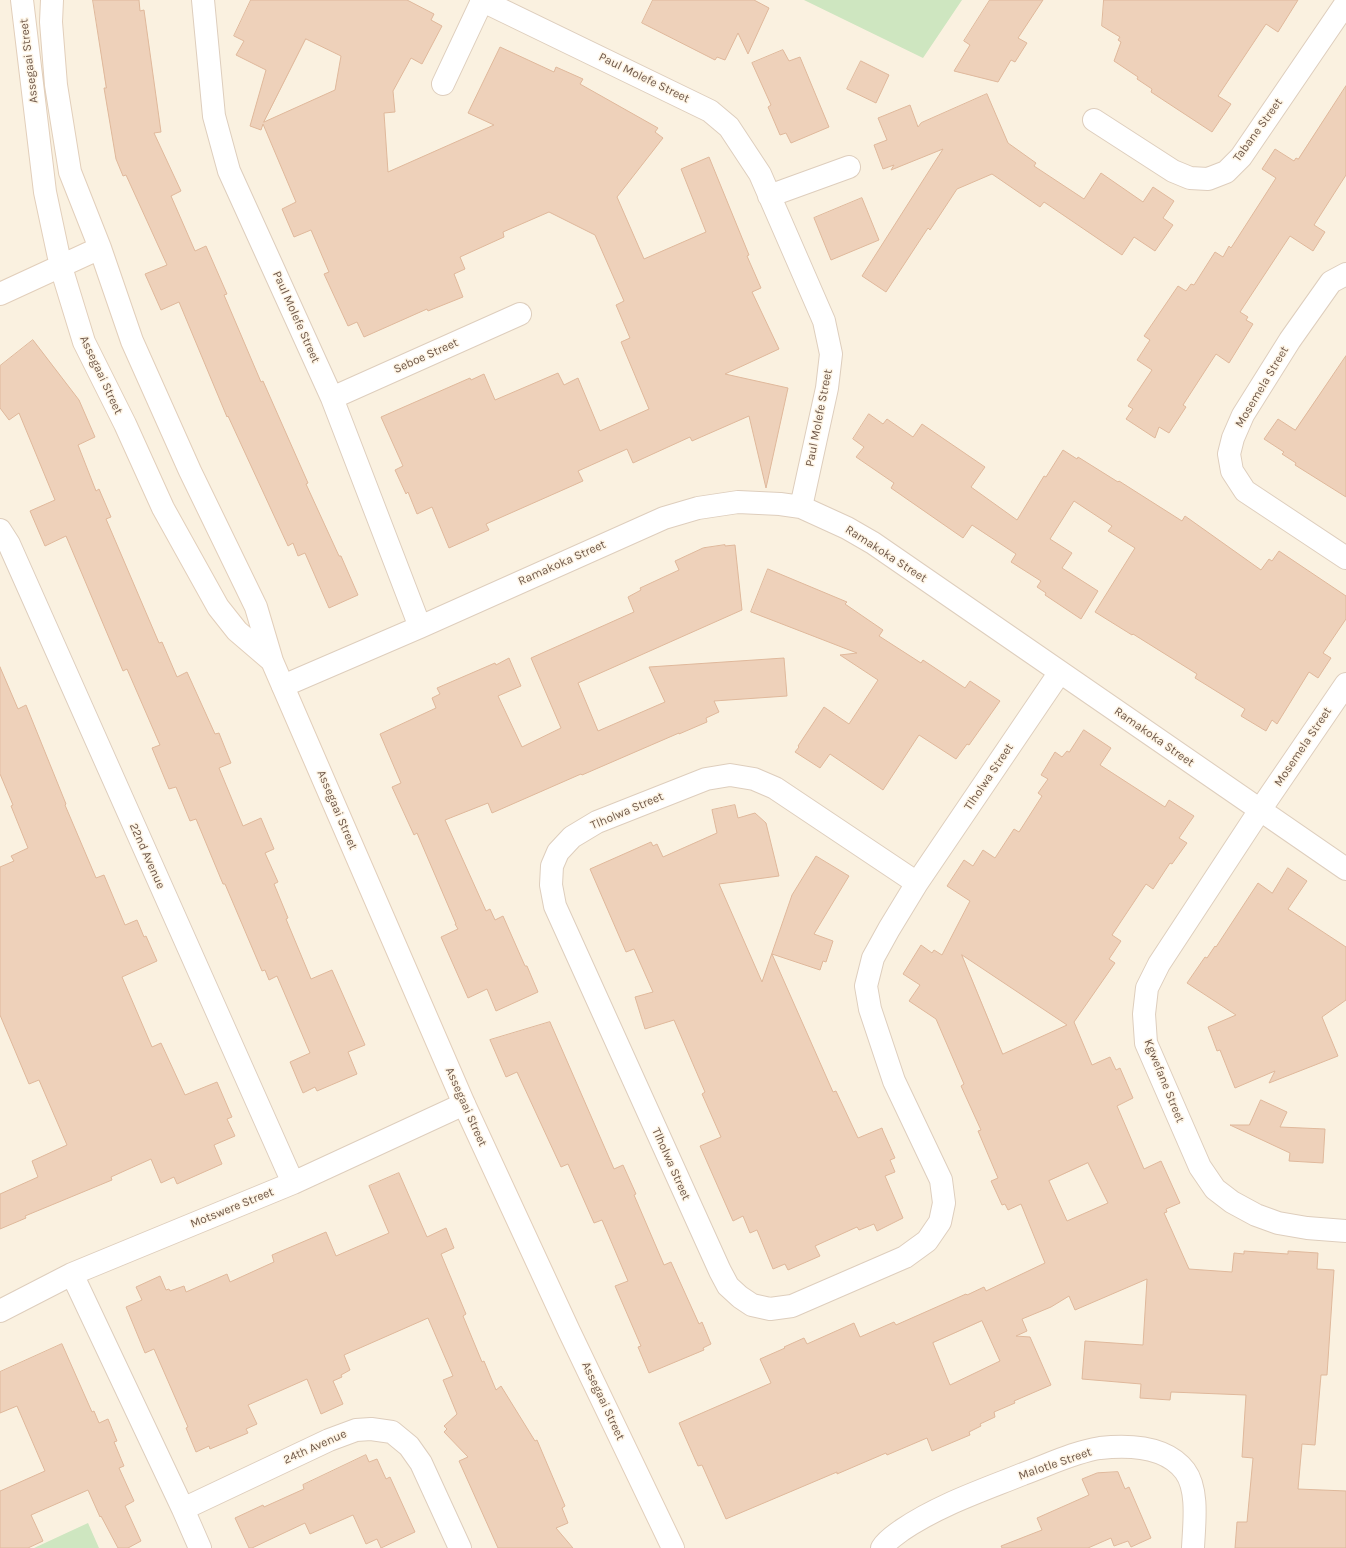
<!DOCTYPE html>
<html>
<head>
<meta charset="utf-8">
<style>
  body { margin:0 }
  canvas { display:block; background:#faf1e0 }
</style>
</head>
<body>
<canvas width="1346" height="1548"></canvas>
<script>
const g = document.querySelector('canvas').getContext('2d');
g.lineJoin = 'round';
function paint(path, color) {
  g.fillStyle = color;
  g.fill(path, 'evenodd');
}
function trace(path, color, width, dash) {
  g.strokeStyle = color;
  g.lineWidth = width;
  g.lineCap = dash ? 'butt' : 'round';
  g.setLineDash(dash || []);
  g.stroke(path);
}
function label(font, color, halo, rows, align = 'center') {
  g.font = font + ' Karla,sans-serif';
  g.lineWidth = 3;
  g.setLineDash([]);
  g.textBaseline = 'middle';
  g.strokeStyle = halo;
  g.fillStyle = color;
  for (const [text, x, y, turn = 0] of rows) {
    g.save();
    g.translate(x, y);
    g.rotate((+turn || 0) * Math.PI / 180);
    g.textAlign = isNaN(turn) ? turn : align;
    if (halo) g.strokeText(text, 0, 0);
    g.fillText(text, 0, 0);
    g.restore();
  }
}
paint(new Path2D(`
  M804,0h158l-39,58z
  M88,1523l11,25h-65z`), '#cee6c0');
const building = new Path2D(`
  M93,0h46l1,11 4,-1 17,122 -7,1 27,58 -10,5 24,55 11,-5 21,48 -3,1 37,87 2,-1 45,102 -2,1 33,72h2l17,39 -29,13 -24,-55 -7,3 -5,-13 -5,3 -60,-130 -1,1 -48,-115 -18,8 -16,-36 22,-9 -41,-90 -3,1 -7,-17 -12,-71h2z
  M251,0h156l27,14 -3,6 11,6 -20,38 -11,-6 -18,33 2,21 -11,1 4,59 106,-47 -26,-12 32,-66 54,25 2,-5 27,12 -3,5 78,44 -3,4 8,6 -46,59 27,62 62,-27 -25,-63 28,-12 40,98 -2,1 14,32 -9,4 27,57 -54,25 63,14 -22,100 -17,-72 -57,25 -2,-4 -57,26 -6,-14 -49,22 5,10 -97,43 3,6 -40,18 -17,-41 -15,7 -9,-22 -2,2 -11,-24 8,-4 -22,-49 89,-39 1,2 13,-6 11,26 63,-27 6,12 14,-7 22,53 49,-22 -28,-67 9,-4 -14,-33 8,-4 -29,-66 -46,-23 -46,20 1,5 -44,20 5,12 -11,5 9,23 -35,14 -1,-2 -63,28 -7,-15 -9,4 -24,-52 5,-2 -18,-42 -17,7 -12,-28 14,-7 -33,-78 -2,6 -11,-4 16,-56 -30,-15 8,-14 -10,-5zM306,39l35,17 -6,34 -71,32z
  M653,0h101l15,8 -21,46 -10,-21 -13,27 -8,-3 -2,3 -73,-37z
  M990,0h53l-25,38 9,5 -12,19 -4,-2 -13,22 -44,-11 16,-26 -6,-4z
  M1104,0h194l-20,32 -12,-8 -48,72 13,8 -19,28 -61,-40 1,-3 -15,-10 1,-2 -24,-16 7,-19 -3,-2 2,-3 -18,-11z
  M783,50l6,11 11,-4 29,70 -38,16 -5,-10 -6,2 -12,-28 3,-2 -19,-42z
  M861,61l28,14 -13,28 -29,-14z
  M1346,86v89l-32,50 11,7 -12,19 -23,-15 -50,76 8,5 -2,3 7,4 -24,39 -13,-9 -33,51 3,2 -17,26 -10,-6 -4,11 -29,-19 7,-10 -5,-3 24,-36 -15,-10 13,-20 -6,-4 34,-50 8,5 5,-7 3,1 21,-33 8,5 6,-11 2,2 45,-70 -14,-9 13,-20 19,12 2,-3 2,1z
  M987,94l21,49 28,20 -2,3 50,33 17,-26 42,29 10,-15 21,14 -11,17 10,7 -18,26 -21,-14 -12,18 -78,-53 -4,5 -48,-33 -35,15 -27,41 -2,-2 -42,64 -24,-16 81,-127 -52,21 3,-5 -11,4 -9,-24 13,-5 -9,-22 32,-13 8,22 3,-4z
  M862,198l17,42 -48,20 -17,-42z
  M33,340l46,60 16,37 -17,8 18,46 3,-2 12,28 -5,2 53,124 3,-1 15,35 10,-5 28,62 4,-1 12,30 -12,5 24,58 18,-8 13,31 -9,4 13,29 -4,2 14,34 -2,1 25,60 21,-9 33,75 -17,7 9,22 -40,17 -2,-4 -12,6 -13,-31 20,-9 -33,-77 -8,4 -4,-10 -3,1 -37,-87h-2l-27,-65 -6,2 -14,-34 -7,2 -17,-41 8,-3 -33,-76 -4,2 -57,-135 -21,10 -15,-35 25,-11 -36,-87 -10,7 -9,-12v-42z
  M1346,356v141l-51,-32 1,-2 -14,-9 2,-2 -20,-13 14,-20 17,11z
  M869,414l14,10 4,-5 26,18 9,-13 63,43 -14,20 46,33 27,-44 2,1 17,-27 14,9 1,-2 40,25 1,-1 63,40 3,-5 76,54 8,-11 3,2 7,-10 67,45v23l-23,34 8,5 -13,20 -9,-6 -32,52 -5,-4 -6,11 -25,-15 4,-7 -50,-31 2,-4 -64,-40 -1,1 -37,-23 40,-64 -27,-17 4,-5 -38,-25 -24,38 22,14 -10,15 36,23 -17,28 -36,-24 1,-2 -9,-6 4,-6 -30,-19 5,-8 -44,-29 -9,13 -72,-50 3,-5 -38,-26 8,-10 -11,-8z
  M725,545v1l10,-1 7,65 -164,73 20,48 67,-29 -16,-35 135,-9 3,38 -73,5 5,11 -13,6 1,4 -28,12v-1l-97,42 -1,-1 -89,39 -4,-10 -43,17 41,91 4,-2 5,11 8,-4 22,50h2l11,26 -42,19 -9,-22 -19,9 -27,-61 17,-8 -3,-5h1l-39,-91 -3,2 -22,-48 9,-4 -21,-49 56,-26 -4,-10 8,-4 -3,-6 58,-25 1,2 13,-7 12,28 -23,10 24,51 39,-19 -30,-70 103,-46 -6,-15 13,-7 -1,-2 39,-18 -4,-9 28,-13z
  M768,569l79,33 -2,2 38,26 -4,6 42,27 2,-3 42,28 5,-7 30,20 -31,44 -2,-1 -11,15 -37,-24 -36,55 -53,-36 -10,14 -25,-16 4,-5 -1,-1 26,-39 25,17 29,-44 -38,-25 17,-2 -106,-41z
  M0,667l18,42 8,-4 40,99 -1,1 31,73 8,-3 21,50 12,-5 7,17 2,-1 11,25 -35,16 30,70 9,-4 24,52 32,-13 15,35 -5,2 8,17 -21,9 8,19 -45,20 -3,-7 -13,6 -10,-24 -40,18 1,3 -87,36 1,2 -26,11v-35l38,-17 -6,-16 35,-16 -28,-65 -10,4 -29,-69v-148l14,-6 -3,-5 17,-8 -17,-42 2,-1 -13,-31z
  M1084,730l27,18 -11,17 65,42 4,-7 25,16 -15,22 8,5 -15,21 -2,-1 -17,26 -7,-5 -34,51 9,6 -12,18 6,4 -41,59 18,43 18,-8 6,13 4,-2 13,30 -16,8 27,63 17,-8 19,42 -14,6 1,3 -3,1 25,56 43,3 2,-19 10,1v-3l44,3v-3l30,2 -1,16 17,1 -7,105h-6l-6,70 -13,-1 -4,45 48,2v57h-111l2,-26h10l6,-64 -11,-1 4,-62 -75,-3 -1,8 -30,-2 1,-14 -59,-5 3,-38 58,4 4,-66 -72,31 -6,-14 -18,11 -29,12 5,12 -11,5 14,1 21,48 -37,16 1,2 -21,9 1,5 -15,7 1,2 -12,6 1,3 -38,16 -5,-13 -40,17 -1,-2 -49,21v-2l-111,47 -24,-54 -4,1 -19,-43 92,-40 -11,-24 25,-11 -1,-1 20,-9 3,6 47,-21 6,14 34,-15 2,3 70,-31 1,1 17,-8 2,4 59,-28 -24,-59 -13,6 -3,-6 -3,1 -11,-24 7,-3 -20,-47 3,-1 -20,-44 3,-2 -28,-65 -27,-18 11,-16 -17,-11 18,-29 11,8 2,-3 8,5 28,-54 -23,-15 17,-26 9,6 10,-16 12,8 19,-29 5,3 23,-36 -4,-3 10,-14 -7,-4 14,-23 7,5 5,-6 2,1zM962,955l105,70 -64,29zM1088,1163l20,40 -41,18 -18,-40zM982,1321l18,40 -50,24 -17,-42z
  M735,805l3,13 17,-5 11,10 13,53 -60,8 43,98 30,-87 24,-39 33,20 -35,58 19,7 -7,21 -3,-1 -3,9 -48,-16 61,138 3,-1 22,47 24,-10 1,3 12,27 -5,2 5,12 -10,4 18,42 -26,13 -3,-7 -15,6 -2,-3 -42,19 5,10 -32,14 -3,-6 -12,5 -16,-39 -7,3 -7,-17 -10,5 -33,-75 21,-9 -19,-43 3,-2 -31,-72 -29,9 -10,-32 18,-5 -19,-43 -8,3 -36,-83 61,-27 2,4 4,-2 6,13 54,-24 -5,-23z
  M1288,868l19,13 -19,28 58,38v53l-24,17 16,39 -69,27 6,-12 -40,17 -15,-38 -3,1 -9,-24 28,-12 -49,-32 18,-26 2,1 8,-12 1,1 42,-64 14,10z
  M550,1022l64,147 9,-4 13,29 -2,1 30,70 7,-3 28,62 3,-2 9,22 -8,4 1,2 -55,23 -11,-26 3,-1 -26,-60 13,-5 -26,-61 -8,3 -26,-59 -7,3 -44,-95 -11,5 -16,-37z
  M1261,1100l26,12 -7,15 45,2 -2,34 -34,-2 1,-8 -60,-28h19z
  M399,1173l28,64 19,-9 8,20 -13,6 25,60 -3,2 19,46 2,-1 12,29 5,-4 34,55 2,-1 28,66 -3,2 6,15 -12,5 17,20h-75l-39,-87 9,-4 -24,-25 3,-3 -3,-3 13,-12 -14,-34 10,-4 -25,-58 -84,37 6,15 -9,5 1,2 -9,4 10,23 -22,10 -14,-35 -59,26 9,19 -11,5 2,4 -38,16 -1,-3 -13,6 -10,-24 2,-1 -34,-78 -9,4 -19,-46 16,-7 -6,-13 24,-11 6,14 3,-1 1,2 14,-5 2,6 41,-18 3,8 44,-20 -2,-7 54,-23 10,24 53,-23 -20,-47z
  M62,1344l30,68 2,-1 5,12 9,-4 9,22 -3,1 10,24 -5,2 15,33 -9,5 16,35 -13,7h-10l-17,-32 -1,1 -12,-27 -57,25 12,26 -15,7h-28v-57l45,-20 -28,-65 -17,7v-41z
  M366,1455l3,7 8,-3 9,20 4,-2 25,55 -34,16 -4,-9 -11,5 -13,-29 -43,19 -5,-11 -53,25h-3l-14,-30 28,-13 1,2 40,-18 -1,-4z
  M1118,1472l7,17 4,-2 22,51 -20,9 -3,-6 -14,5 -3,-8 -23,10h-86l-1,-2 41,-16 -5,-12 52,-23 -7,-16 15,-6z`);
paint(building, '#eed1ba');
trace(building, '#dfb89b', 1);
const street = new Path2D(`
  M203,0l11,116 15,55 103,227 88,229
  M481,0l229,111 19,16 31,47 64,147 7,33 -4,34 -26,119
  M443,84l39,-83
  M1094,120l79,51 17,7 18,1 18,-7 15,-15 105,-154
  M769,196l80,-29
  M1346,274l-15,8 -41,58 -47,75 -10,23 -4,16 3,17 13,20 101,67
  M332,398l188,-84
  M0,530l9,14 284,639
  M1346,684l-86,126 -101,154 -12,24 -3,26 2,29 54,124 15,22 17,13 24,13 22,8 29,5 39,3
  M283,686l137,-59 244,-109 34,-10 40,-6 42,2 21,3 46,21 26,15 473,326
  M917,883l-142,-95 -21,-9 -24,-4 -24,4 -109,43 -25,15 -14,15 -6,14 -1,19 4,21 165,365 8,15 12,11 12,8 18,4 22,-3 113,-49 22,-16 13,-19 4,-19 -3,-23 -47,-99 -24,-72 -4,-23 7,-28 16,-29 28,-46 143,-211
  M72,1274l111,235 17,39
  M0,1311l72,-37 221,-91 171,-79
  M183,1509l146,-69 27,-10 15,-1 21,3 17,14 12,17 39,85
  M882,1548c5,-8 12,-12 20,-18 37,-25 79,-39 121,-56 25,-9 51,-22 77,-26 28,-3 66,-2 85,23 14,19 9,54 8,77`);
const secondary = new Path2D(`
  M22,0l23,192 16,75 23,75 41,82 38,84 55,99 19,24 35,30
  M52,0l-1,22 5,63 14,87 30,76 32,93 58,130 66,136 16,54 192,443 105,227 104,217
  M0,294l100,-46`);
trace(street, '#decebd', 24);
trace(secondary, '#e2cfbb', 24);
trace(street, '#fff', 22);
trace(secondary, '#fff', 22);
label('12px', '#6f5849', '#fef5e6', [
  ["Assegaai Street",29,61,-97],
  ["Paul Molefe Street",644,78,26],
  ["Tabane Street",1258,130,-54],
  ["Paul Molefe Street",296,317,66],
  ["Seboe Street",426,356,-24],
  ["Assegaai Street",101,375,65],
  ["Mosemela Street",1262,387,-59],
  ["Paul Molefe Street",819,418,-79],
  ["Ramakoka Street",886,554,33],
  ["Ramakoka Street",562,563,-24],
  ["Ramakoka Street",1154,737,35],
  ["Mosemela Street",1303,747,-56],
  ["Tlholwa Street",989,777,-56],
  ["Assegaai Street",337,810,67],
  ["Tlholwa Street",627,811,-23],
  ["22nd Avenue",147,856,66],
  ["Kgwefane Street",1164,1081,68],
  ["Assegaai Street",466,1107,66],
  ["Tlholwa Street",671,1164,66],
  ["Motswere Street",232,1208,-22],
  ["Assegaai Street",603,1401,65],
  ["24th Avenue",315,1447,-24],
  ["Malotle Street",1055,1464,-19]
]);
</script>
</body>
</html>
